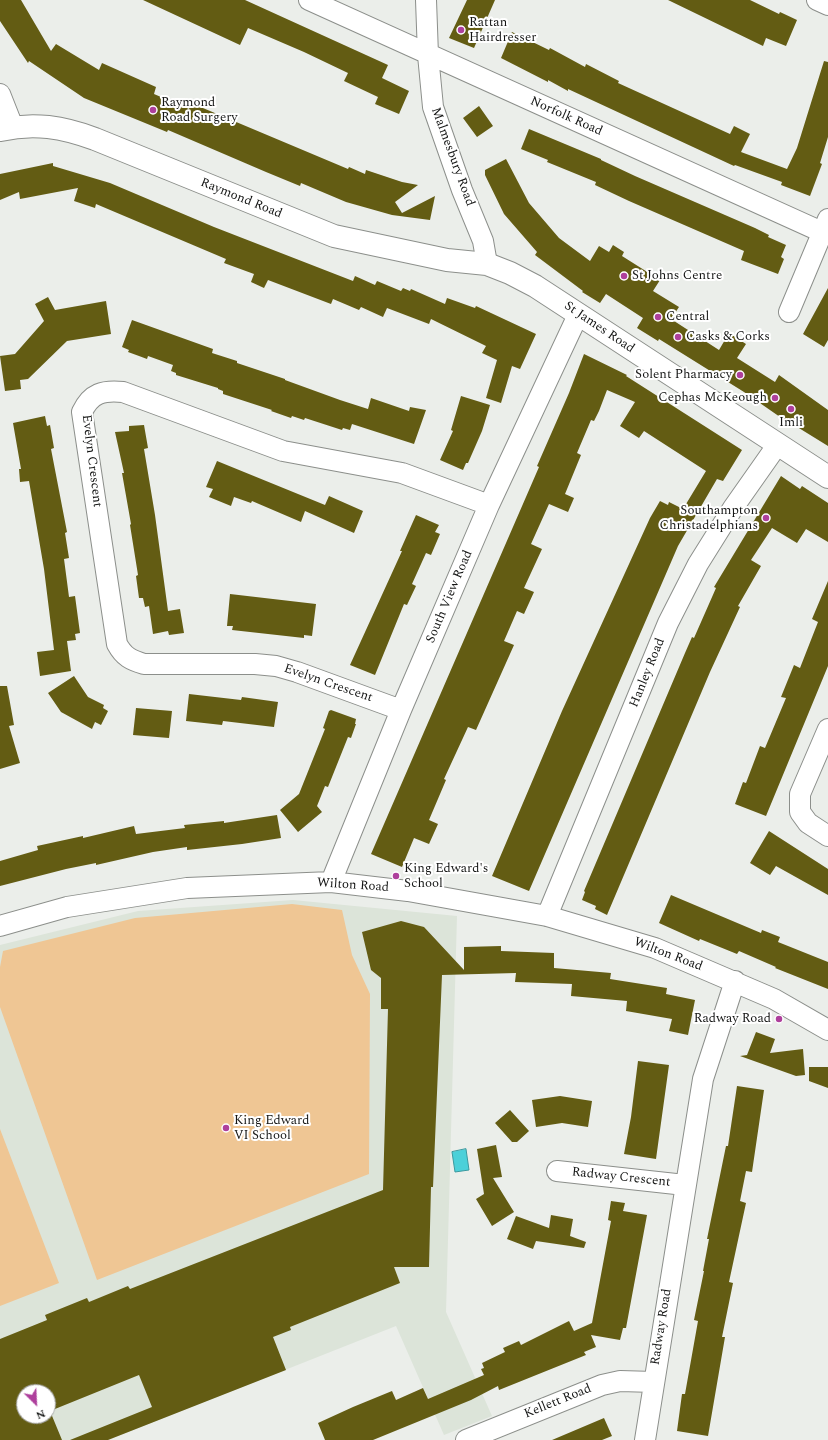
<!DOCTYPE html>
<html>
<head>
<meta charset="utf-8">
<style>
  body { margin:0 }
  #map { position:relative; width:828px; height:1440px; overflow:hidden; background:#ebeeea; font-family:Spectral,serif }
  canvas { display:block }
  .north { position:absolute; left:16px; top:1384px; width:40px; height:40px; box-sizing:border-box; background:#fff; border:1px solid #a1a1a1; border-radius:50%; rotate:156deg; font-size:11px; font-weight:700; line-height:16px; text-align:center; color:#141514 }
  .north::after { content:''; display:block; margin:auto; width:14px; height:18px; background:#ae3f9c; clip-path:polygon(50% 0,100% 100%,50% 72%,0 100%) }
</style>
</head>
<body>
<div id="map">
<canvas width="828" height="1440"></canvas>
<div class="north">N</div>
</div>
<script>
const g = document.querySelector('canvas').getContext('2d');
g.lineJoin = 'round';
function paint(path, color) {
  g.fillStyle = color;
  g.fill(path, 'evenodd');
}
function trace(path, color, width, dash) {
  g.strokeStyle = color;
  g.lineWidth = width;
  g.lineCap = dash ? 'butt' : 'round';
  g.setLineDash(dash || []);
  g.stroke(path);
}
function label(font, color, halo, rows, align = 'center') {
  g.font = font + ' Spectral,serif';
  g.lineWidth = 4;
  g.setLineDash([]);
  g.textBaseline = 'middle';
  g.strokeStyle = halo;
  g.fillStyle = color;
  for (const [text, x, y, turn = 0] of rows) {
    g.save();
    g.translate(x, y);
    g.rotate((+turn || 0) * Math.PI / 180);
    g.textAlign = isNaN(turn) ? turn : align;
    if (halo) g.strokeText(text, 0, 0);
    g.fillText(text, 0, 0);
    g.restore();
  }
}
paint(new Path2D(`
  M293,900l164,16 -11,396 46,104 -48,19 -48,-109 -288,114h-108v-495l138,-34zM24,1392h24v24h-24z`), '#dce4d9');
paint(new Path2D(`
  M292,904l50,6 10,45 18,39 -1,180 -272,106 -97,-273v-40l3,-16 132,-33z
  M0,1129l59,154 -59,23z`), '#efc694');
const water = new Path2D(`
  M466,1149l3,21 -14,2 -3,-20z`);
paint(water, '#4cd0d9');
trace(water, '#3b989e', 1);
paint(new Path2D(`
  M0,0h21l30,51 5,-7 43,26 3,-7 54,24 -2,7 35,15 2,-6 157,66 1,-2 16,7 1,-4 36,12 16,3 -23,17 7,11 33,-17 -5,24 -38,-5 -46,-13 -45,-19 -1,3 -34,-14 -98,-42 -1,2 -83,-34 -55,-37 -1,2 -28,-42z
  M143,0h102l143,65 -6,13 27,13 -10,23 -24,-10 3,-7 -34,-16 4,-8 -44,-21 -56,-24 -8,17z
  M467,0h28l-21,48 -25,-10z
  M668,0h82l29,14 1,-2 17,8 -11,26 -20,-8 -3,8z
  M512,32l37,18 1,-2 35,19 1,-3 33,17 -1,2 112,51 4,-8 16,8 -9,18 46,17 10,-21 27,-87 4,1v75l-8,26 2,1 -12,32 -29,-11 1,-3 -47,-17 -1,1 -166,-77v2l-20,-11v2l-47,-24z
  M479,106l14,20 -16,11 -14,-19z
  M529,129l72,30v1l34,16 120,52 14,7 -1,2 18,8 -5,12 3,2 -6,15 -37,-14 3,-9 -115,-50 -34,-16 1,-3 -49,-20 1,-2 -27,-11z
  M506,159l23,44 30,35 31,23 9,-15 10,6 4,-7 11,7 -2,4 38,24 -7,11 26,16 -8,12 48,31 10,-17 17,11 -9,14 38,24 4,-7 49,35v36l-34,-21 -1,1 -49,-34 -85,-53 -1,2 -21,-13 6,-10 -37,-24 -6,9 -18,-11 1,-1 -48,-36 2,-3 -33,-38 -19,-39v-5z
  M53,163v3l57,17 104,44 139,54 2,-5 20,9 2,-4 24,10 2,-3 7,3 1,-2 34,15 2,-6 28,10 1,-2 60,28 -16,35 -8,-3 -11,37 -15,-5 11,-38 -15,-7 4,-7 -55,-27 -2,5 -42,-16 -4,9 -22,-10 -2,3 -26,-11 -2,5 -63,-24 -4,8 -13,-6 3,-8 -30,-11 2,-4 -130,-55 -1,4 -21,-7 4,-13 -58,11 -1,-7 -19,8v-26z
  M828,288v52l-4,7 -21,-13z
  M48,297l7,13 51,-9 5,33 -44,7 -39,38 -8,1 1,9 -16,2 -5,-35 15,-2 29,-33 -9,-17z
  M132,320l81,29 -1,4 25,8v2l48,16v1l55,20 28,9 3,-11 38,13 1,-4 16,3 -12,34 -62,-20 -2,6 -7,-2 -1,2 -37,-12 -1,2 -12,-4 -1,2 -20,-7 1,-1 -49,-16v-3l-5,-2v-1l-42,-13v-2l-5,-2 2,-6 -25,-9 -1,3 -8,-3 -11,-4 1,-2 -7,-3z
  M584,354l43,21 -1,1 116,74 -19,31 -6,-2 -39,67 -149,345 -37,-15 70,-165 88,-193 10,-17 8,4 1,-3 14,7 23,-38 -62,-40 -5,7 -19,-12 15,-24 -28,-12 -8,21 -5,10 -3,-1 -14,33 4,2 -16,39 9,4 -6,14 -19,-8 -18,40 11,5 -18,39 10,4 -10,22 -7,-3 -13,30 10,4 -38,85 -8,-3 -24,52 2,1 -17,40 9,4 -9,20 -15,-6 -12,29 -31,-13 168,-387 -2,-1 32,-73z
  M461,396l29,9 -8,26 -14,32h-2l-3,7 -23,-10 13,-29 -2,-1z
  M45,416l2,10 3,-1 4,23 -3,1 16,83 -2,1 4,25 -5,1 5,38 6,-1 5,37 -5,1 1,6 -9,1 4,30 -31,5 -3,-24 17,-2 -10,-81 -15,-88 -9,1 -1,-13h2l-8,-46z
  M144,425l4,23 -4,1 11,66 13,96 12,-2 4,24 -15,2 -1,-4 -15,3 -4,-28 -4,1 -2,-9h-4l-3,-22 2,-1 -8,-50 1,-1 -9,-51h2l-9,-41 14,-1v-5z
  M217,461l108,44 4,-9 34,15 -9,22 -49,-22 -4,11 -49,-21 -1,2 -17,-6 -3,9 -22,-9 4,-8 -7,-2z
  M781,476l19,13 2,-3 26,17v39l-22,-13 -9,14 -25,-15 -21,32 10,6 -23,40 2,1 -30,65 -103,243 -12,-6 1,-3 -14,-6 3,-8 -1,-1 101,-238 7,-16 2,1 22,-50 -2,-1z
  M416,515l23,10 -4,7 5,2 -9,21 -5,-2 -14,31 4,2 -9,19 -3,-1 -29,71 -25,-10 52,-114h-2z
  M828,581v85l-62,150 -31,-12 8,-22 3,1 14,-37 5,2 21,-50 -5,-1 13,-32 6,3 18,-46 -6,-3z
  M230,594l86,10 -4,32 -8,-1v3l-72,-8 1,-4h-6z
  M74,676l14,21 16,8 -1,3 5,3 -7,14 -6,-3 -3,7 -31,-17 -13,-19z
  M0,686h7l7,39 -5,1 11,37 -20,6z
  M189,694l52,6 1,-3 36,5 -4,25 -51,-6 -1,4 -36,-4z
  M136,708l36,3 -3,27 -36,-3z
  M331,710l25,9 -1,5h1l-5,14 -3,-1 -20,50 -3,-1 -8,20 5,6 -24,20 -18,-22 19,-16 26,-65 -2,-1 6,-17z
  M277,815l4,23 -39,6 -55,6v-3l-34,5 -57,13v-2l-30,6 -66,17v-25l38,-11 -1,-4 46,-10v2l51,-12 2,8 49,-6 -1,-3 40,-4v2z
  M769,831l59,38v26l-52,-29 -6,9 -20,-12z
  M671,895l90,38 1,-3 18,7 -2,5 50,20v27l-53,-21 1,-1 -37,-16 -2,3 -37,-15 -1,2 -40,-18z
  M401,921l23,6 40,43v-23l37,-1v5l53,2v15l57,5 -1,6 57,9 -1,6 29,6 -7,35 -19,-4 3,-12 -46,-8 1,-10 -56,-5 1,-12 -57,-2 1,-9 -74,2 -9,212h-2l-2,80h-35l6,16 -110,44 1,3 -18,7 13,33 -178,70h-38l82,-33 -13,-32 -89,36 12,29h-62v-101l47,-19 -2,-5 42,-17 2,4 39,-16 2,3 253,-99 5,-181h-7v-31l-10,-8 -9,-38zM24,1392h24v24h-24z
  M756,1032l19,7 -5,14 33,-4 2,26 -9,1 -56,-20 7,-1z
  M638,1061l31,4 -13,94 -32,-5 7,-37z
  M809,1067h19v21l-19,-7z
  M737,1086l27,4 -12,82 -6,-1 -6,30 6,2 -17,79 4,1 -11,54h3l-17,99 -31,-5 5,-37h3l13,-73 -4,-1 10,-49h-1l6,-32h-2l19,-93h2z
  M560,1096l32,5 -4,26 -26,-4 -26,4 -4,-27z
  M510,1110l19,21 -12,11h-5l-17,-19z
  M496,1145l6,32 -9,1 21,34 -22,14 -16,-27 8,-5 -7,-45z
  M611,1201l14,2 -2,8 24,4 -21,113h-3l-3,12 -29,-5 5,12 -12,5 2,3 -87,35 -1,-4 -27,14 -98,40h-48l-7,-17 35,-16 39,-16 4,9 27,-12 5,11 56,-24 -3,-6 3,-1 -2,-5 23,-11 -2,-4 16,-7 2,4 48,-24 5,10 18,-8 19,-102 -3,-1z
  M551,1215l22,4 -3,17 16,6 -2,6 -48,-7 -3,8 -26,-10 9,-23 33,12z
  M604,1418l8,18 -10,4h-50z`), '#635c13');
const street = new Path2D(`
  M309,0l515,233
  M426,0l2,55 5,52 29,83 21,51 4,23
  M817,0l11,5
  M0,94l13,33
  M789,312l39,-93
  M401,710l-104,-38 -21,-6 -21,-2h-111c-13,-4 -20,-7 -27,-20l-35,-232c9,-19 21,-22 41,-20l160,59 119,22 87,32
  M828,729l-28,65v18l8,11 20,13
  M331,882l70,-172 88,-205 89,-190
  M547,916l121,-293 30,-59 35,-56 45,-64
  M0,926l67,-19 120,-19 144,-6 77,9 139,25 108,32 119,51 54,31
  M557,1171l128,14
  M466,1440l136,-55 18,-4 34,1
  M645,1440l58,-361 32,-98`);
const secondary = new Path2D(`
  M0,130c34,-8 63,-3 95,9l239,97 113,24 40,4 23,9 25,13 293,191`);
trace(street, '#8c8f8b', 22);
trace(secondary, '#8c8f8b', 24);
trace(street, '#fff', 20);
trace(secondary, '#fff', 22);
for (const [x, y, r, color] of [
  [461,30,4,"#ae3f9c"],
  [153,110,4,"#ae3f9c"],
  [624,276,4,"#ae3f9c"],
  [658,317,4,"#ae3f9c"],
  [678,337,4,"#ae3f9c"],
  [740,375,4,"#ae3f9c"],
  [775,398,4,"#ae3f9c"],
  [791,409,4,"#ae3f9c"],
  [766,518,4,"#ae3f9c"],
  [396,876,4,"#ae3f9c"],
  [779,1019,4,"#ae3f9c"],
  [226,1128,4,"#ae3f9c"]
]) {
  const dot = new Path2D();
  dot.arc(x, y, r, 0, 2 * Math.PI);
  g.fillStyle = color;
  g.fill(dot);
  trace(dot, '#fff', 1.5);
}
label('13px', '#141514', '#fff', [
  ["Rattan",469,23],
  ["Hairdresser",469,38],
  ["Raymond",161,103],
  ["Road Surgery",161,118],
  ["St Johns Centre",632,276],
  ["Central",666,317],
  ["Casks & Corks",686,337],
  ["Solent Pharmacy",732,375,"right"],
  ["Cephas McKeough",767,398,"right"],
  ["Imli",791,423,"center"],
  ["Southampton",758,511,"right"],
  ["Christadelphians",758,526,"right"],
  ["King Edward's",404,869],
  ["School",404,884],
  ["Radway Road",771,1019,"right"],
  ["King Edward",234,1121],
  ["VI School",234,1136]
], 'left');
label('13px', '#141514', '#fff', [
  ["Norfolk Road",566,117,24],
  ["Malmesbury Road",452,157,70],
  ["Raymond Road",241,199,22],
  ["St James Road",599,328,34],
  ["Evelyn Crescent",91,461,83],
  ["South View Road",450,597,-67],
  ["Hanley Road",648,673,-68],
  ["Evelyn Crescent",328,684,19],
  ["Wilton Road",353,886,4],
  ["Wilton Road",668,955,21],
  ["Radway Crescent",621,1178,6],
  ["Radway Road",662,1327,-81],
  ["Kellett Road",558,1402,-22]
]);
</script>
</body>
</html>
